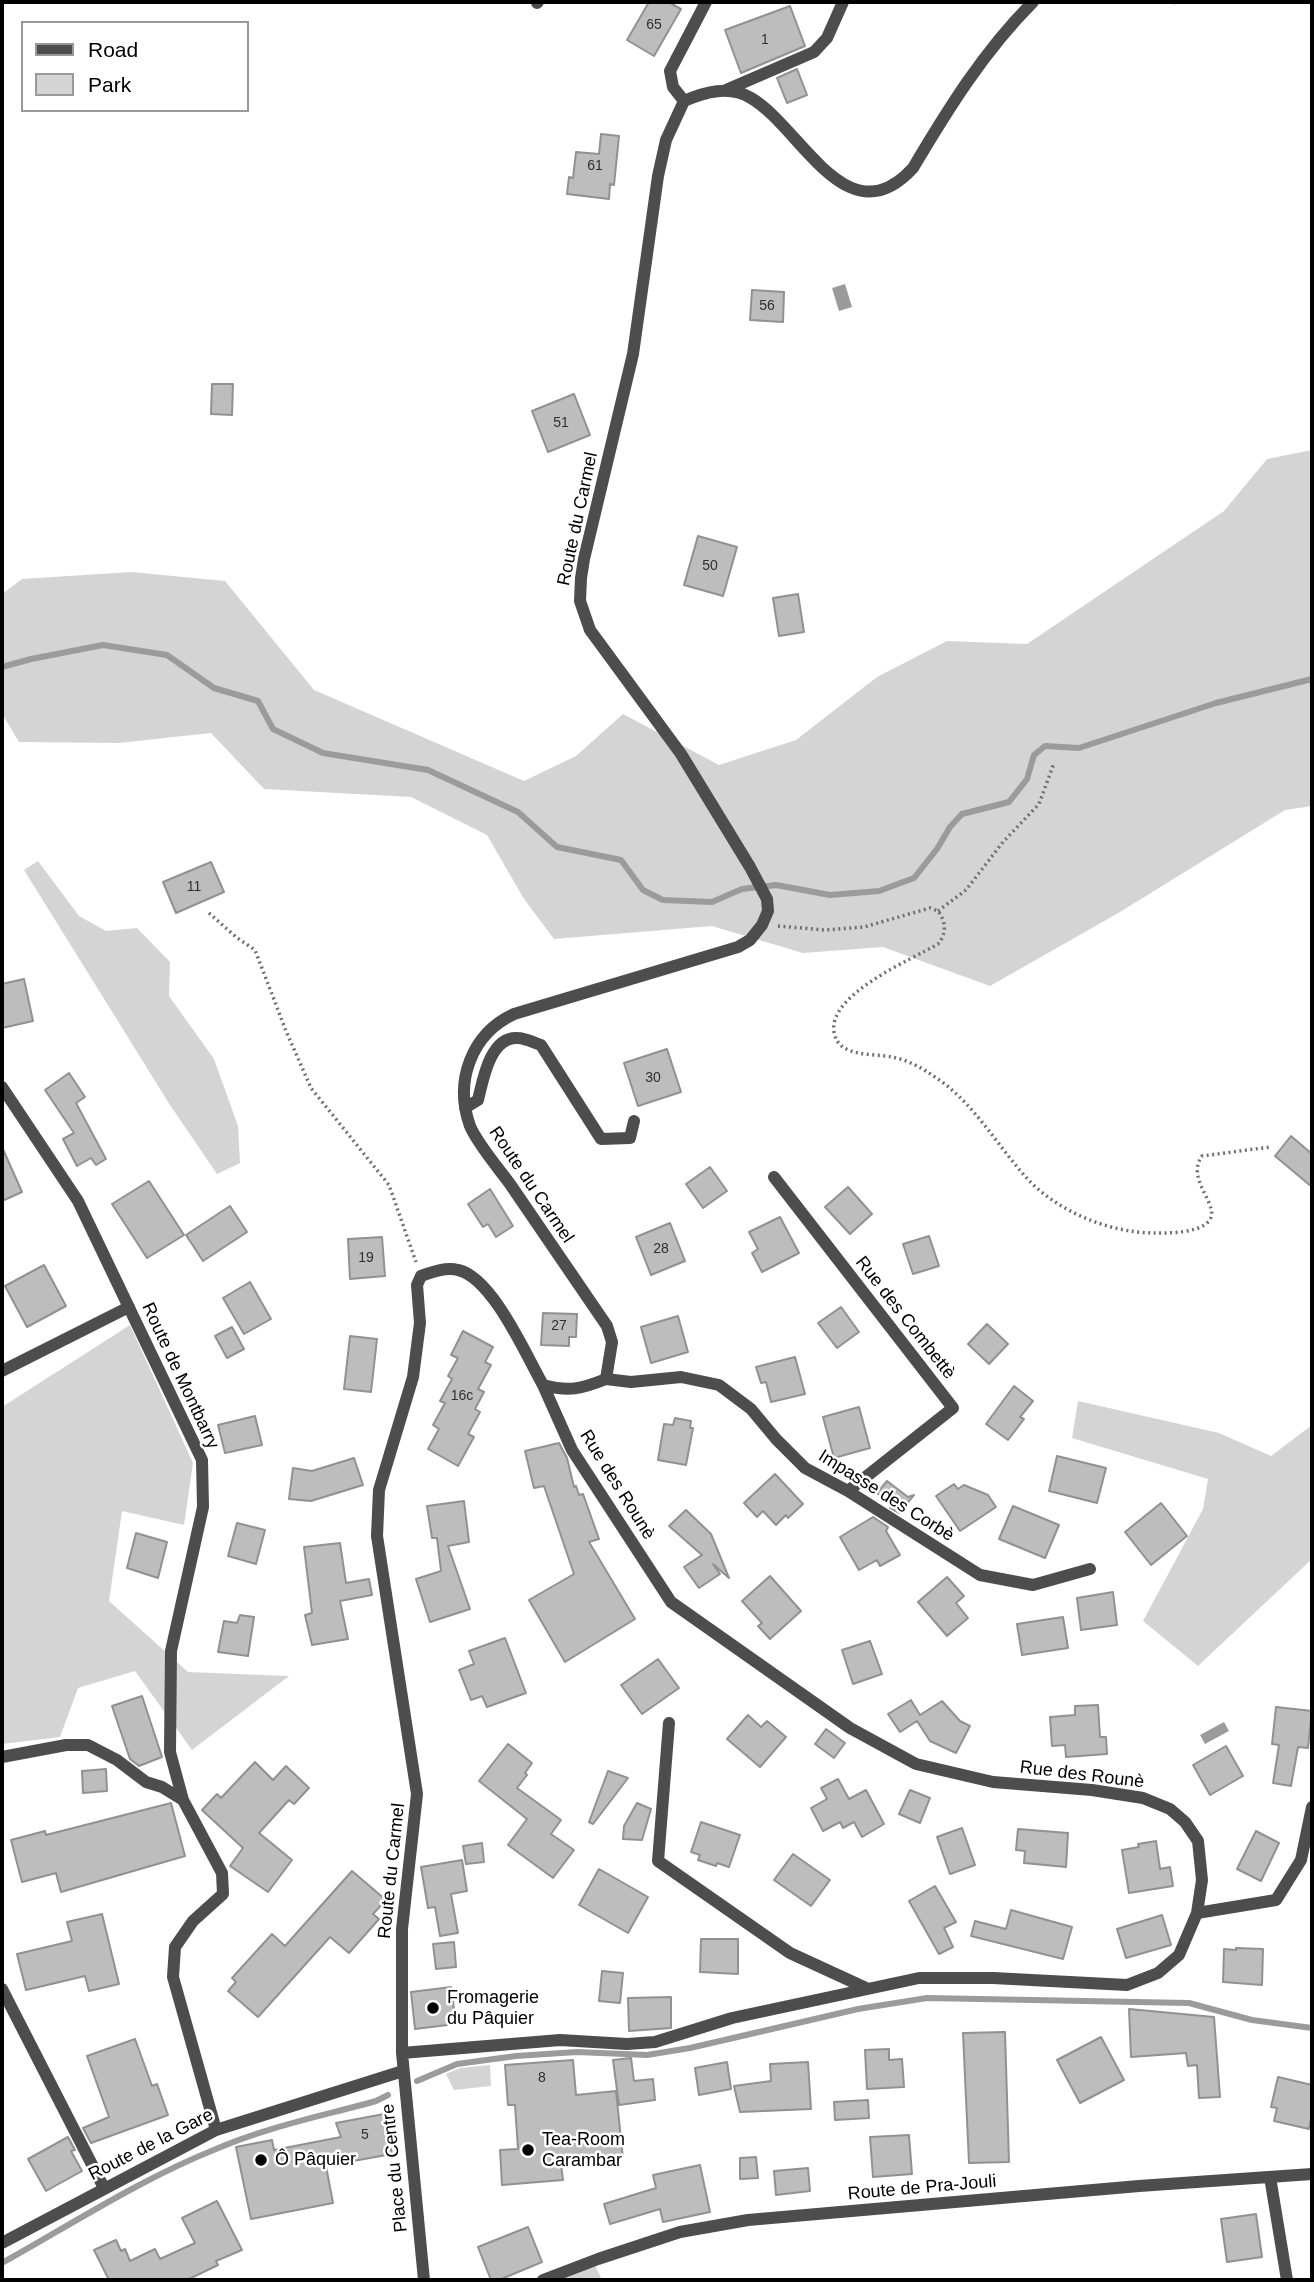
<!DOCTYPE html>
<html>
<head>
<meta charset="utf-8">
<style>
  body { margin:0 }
  #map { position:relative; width:1314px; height:2282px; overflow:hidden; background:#fff; font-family:Arial,sans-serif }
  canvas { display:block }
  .frame { position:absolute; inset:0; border:4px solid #000; pointer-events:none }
  .legend { position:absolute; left:21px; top:21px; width:228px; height:91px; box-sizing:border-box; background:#fff; border:2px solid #999; margin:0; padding:9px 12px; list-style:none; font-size:21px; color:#000 }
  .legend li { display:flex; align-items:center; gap:14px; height:35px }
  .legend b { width:35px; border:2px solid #999 }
</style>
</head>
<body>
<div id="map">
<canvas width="1314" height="2282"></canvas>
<div class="frame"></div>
<ul class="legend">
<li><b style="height:9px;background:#4d4d4d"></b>Road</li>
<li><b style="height:19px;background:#d4d4d4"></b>Park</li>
</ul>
</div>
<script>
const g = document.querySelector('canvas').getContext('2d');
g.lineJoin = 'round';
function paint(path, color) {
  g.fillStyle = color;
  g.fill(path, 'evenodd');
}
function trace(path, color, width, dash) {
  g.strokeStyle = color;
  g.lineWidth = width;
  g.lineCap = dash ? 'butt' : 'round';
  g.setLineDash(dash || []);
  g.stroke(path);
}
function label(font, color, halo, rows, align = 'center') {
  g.font = font + ' Arial,sans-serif';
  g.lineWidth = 5;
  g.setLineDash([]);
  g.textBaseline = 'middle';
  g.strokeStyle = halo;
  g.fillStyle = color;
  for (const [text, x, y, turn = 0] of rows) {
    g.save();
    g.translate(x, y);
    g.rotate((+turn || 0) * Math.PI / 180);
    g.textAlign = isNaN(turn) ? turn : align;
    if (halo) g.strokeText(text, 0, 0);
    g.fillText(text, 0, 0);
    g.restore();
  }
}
paint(new Path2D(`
  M1312,450v356l-27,4 -165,102 -130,74 -107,-39 -80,6 -91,-27 -158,13 -30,-40 -37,-64 -76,-38 -147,-8 -53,-56 -92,10 -100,-1 -15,-25 -2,-9v-114l20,-15 109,-7 94,9 89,109 210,91 52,-25 47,-42 96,51 77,-25 81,-63 70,-36 80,3 197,-133 43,-52z
  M38,861l41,55 27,15 31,-3 33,34 -1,34 45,63 24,67 2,37 -23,11 -47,-69 -146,-235z
  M130,1325l63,138 -9,62 -62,-14 -13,90 79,71 101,4 -97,74 -57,-79 -57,17 -18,49 -58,7v-337z
  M1078,1401l141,32 52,23 41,-31v134l-114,107 -55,-45 60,-112 5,-30 -136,-41z
  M490,2065l1,21 -37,4 -8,-16 14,-6z
  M595,2265l7,15h-41z`), '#d4d4d4');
paint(new Path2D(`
  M845,284l7,23 -13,4 -7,-23z
  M1224,1722l5,9 -24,13 -5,-9z`), '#9b9b9b');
trace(new Path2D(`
  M2,667l29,-8 72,-14 64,10 47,33 44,13 15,28 50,24 105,17 90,42 39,35 64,13 22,30 20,10 49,2 30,-13 34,-4 54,10 49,-4 35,-13 23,-29 13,-22 12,-13 47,-12 18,-23 7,-24 11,-9 34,2 137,-45 96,-24
  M417,2081l40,-17 59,-8 61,-4 70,3 43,-7 168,-39 69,-11 262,5 63,17 60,8
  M2,2263c70,-39 139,-84 214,-114 51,-22 106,-33 160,-48l12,-6`), '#9b9b9b', 6);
const building = new Path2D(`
  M649,2h19l13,7 -27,47 -27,-16z
  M790,6l15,40 -64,27 -16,-43z
  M797,69l10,26 -20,8 -10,-25z
  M601,134l18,2 -5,49 -4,-1 -1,15 -42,-5 2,-17 4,1 3,-26 23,2z
  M752,290l32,2 -1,30 -33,-2z
  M212,384h21l-1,31 -21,-1z
  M574,394l16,41 -42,17 -16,-41z
  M698,536l39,11 -14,49 -39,-11z
  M798,594l6,38 -25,4 -6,-38z
  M211,862l13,30 -48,21 -13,-31z
  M24,979l9,42 -31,7v-44z
  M667,1049l14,43 -43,14 -14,-43z
  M69,1073l16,24 -9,6 30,56 -10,6 -5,-7 -14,8 -14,-27 11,-6 -29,-43z
  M1291,1136l21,18v33l-37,-31z
  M2,1147l20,45 -20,9z
  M710,1167l17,24 -24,17 -17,-24z
  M149,1181l35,54 -37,23 -35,-54z
  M848,1187l24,27 -22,20 -25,-27z
  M490,1189l23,37 -17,11 -8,-13 -5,3 -15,-23z
  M230,1206l17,26 -44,29 -17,-26z
  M780,1217l19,36 -37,19 -10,-19 6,-4 -9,-17z
  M670,1223l15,38 -34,14 -15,-38z
  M929,1236l10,30 -26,8 -10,-30z
  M382,1237l3,39 -35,3 -2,-40z
  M44,1265l22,41 -39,21 -22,-41z
  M250,1282l21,37 -27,15 -21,-36z
  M841,1307l18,25 -22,16 -19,-25z
  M543,1313l34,1 -1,23h-7v9l-28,-1z
  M678,1316l10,36 -37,11 -10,-36z
  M987,1324l21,20 -19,20 -21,-20z
  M232,1327l12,22 -17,9 -12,-22z
  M463,1331l30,16 -8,15 6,3 -13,24 6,3 -9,17 5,3 -12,22 6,3 -16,29 -30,-17 11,-20 -6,-4 12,-22 -5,-2 12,-22 -4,-3 10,-18 -7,-3z
  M350,1336l27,3 -6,53 -27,-3z
  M795,1357l10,37 -34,8 -5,-20 -5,1 -5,-16z
  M1014,1386l19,15 -13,16 4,2 -16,21 -22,-16z
  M859,1407l11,41 -36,10 -11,-41z
  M255,1416l7,29 -37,8 -7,-28z
  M675,1418l16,3 -1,7h3l-7,37 -28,-5 6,-36 9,1z
  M559,1443l8,15 7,29 2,-1 3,9 4,-1 16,45 -10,3 46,77 -70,43 -36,-62 45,-26 -30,-88 -10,2 -9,-37z
  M1057,1456l49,12 -9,35 -48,-12z
  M354,1458l9,27 -52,16 -22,-2 4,-31 19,3z
  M775,1474l28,30 -15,14 -2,-3 -10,10 -13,-14 -6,6 -13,-14z
  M887,1481l21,16 6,-2 -15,18 -9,-5 3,-2 -16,-13z
  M954,1484l4,5 6,-4 24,10 8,12 -36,24 -24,-35z
  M464,1501l5,41 -21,4 22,63 -40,13 -14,-43 25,-8 -4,-33h-5l-5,-32z
  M1161,1503l26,33 -36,29 -26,-33z
  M1013,1506l46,19 -14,33 -46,-19z
  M686,1510l25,24 18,44 -16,-14 7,10 -21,14 -15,-21 18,-12 -33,-29z
  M873,1517l15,10 -2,4 14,24 -20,11 -3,-6 -18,10 -19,-33z
  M237,1523l28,7 -9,34 -28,-8z
  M136,1533l31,9 -9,36 -31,-10z
  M340,1543l6,40 23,-4 3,16 -32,6 8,38 -36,6 -7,-30 7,-2 -8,-66z
  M770,1576l31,35 -31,28 -12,-13 4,-3 -20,-22z
  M947,1577l17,19 -8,7 12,15 -21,18 -29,-34z
  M1113,1592l4,33 -36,5 -4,-32z
  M240,1615l14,2 -6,39 -30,-4 6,-31 13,2z
  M1063,1617l5,31 -46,7 -5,-31z
  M505,1638l21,55 -39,14 -5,-11 -11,4 -12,-30 15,-6 -5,-13z
  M870,1641l12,33 -29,10 -11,-34z
  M658,1659l21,29 -37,26 -21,-29z
  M142,1696l20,61 -23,9 -9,-7 -18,-53z
  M911,1700l9,15 22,-14 18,20 10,5 -14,27 -26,-12 -13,-20 -17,11 -12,-18z
  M1098,1705l2,32h6l1,17 -41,3 -1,-12 -13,1 -2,-29 25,-2v-9z
  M1276,1707l36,4 -4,37 -10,-1 -7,39 -18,-3 6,-38 -7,-1z
  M748,1715l13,12 6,-6 19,16 -26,30 -33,-28z
  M826,1729l19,14 -11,15 -19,-14z
  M508,1744l24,19 -7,10 2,2 -10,13 44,32 -10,14 23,16 -21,28 -45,-33 19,-26 -48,-38z
  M1226,1746l17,30 -33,19 -17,-30z
  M255,1762l18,18 13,-14 23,22 -15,16 -5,-4 -30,33 33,27 -24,32 -38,-26 13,-18 -41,-38 15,-16 4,4z
  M106,1769l1,22 -24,2 -1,-22z
  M608,1771l20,7 -35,46 -4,-2z
  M838,1779l11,20 17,-9 18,34 -22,13 -8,-15 -11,6 -3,-6 -17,9 -12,-23 16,-9 -6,-11z
  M910,1790l20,8 -10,25 -21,-9z
  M171,1803l14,53 -124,36 -5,-19 -34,9 -11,-42 34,-9 1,4z
  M637,1803l14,6 -9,31 -19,-1 1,-13z
  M701,1822l39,13 -11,32 -12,-4 -1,3 -18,-6 2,-5 -9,-3z
  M962,1828l13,37 -25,9 -13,-37z
  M1018,1829l50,4 -2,34 -42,-4 1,-12 -9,-1z
  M1256,1831l23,12 -18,38 -24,-12z
  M1156,1841l4,28 10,-2 3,19 -44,7 -7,-43 17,-3 -1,-3z
  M482,1843l2,19 -18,2 -3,-18z
  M793,1854l37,26 -19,26 -37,-26z
  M462,1860l5,31 -16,3 7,39 -18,3 -5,-29 -7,1 -7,-41z
  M599,1869l49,28 -20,36 -49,-28z
  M352,1871l34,29 -13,14 6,5 -30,34 -19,-16 -72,80 -30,-26 8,-9 -4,-4 40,-44 13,12z
  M935,1886l21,36 -12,6 9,19 -14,7 -30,-53z
  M1011,1910l61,17 -9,32 -92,-23 4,-15 31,8z
  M102,1914l17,70 -30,7 -4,-15 -59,14 -9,-36 55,-13 -5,-19z
  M1162,1915l9,30 -45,13 -9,-29z
  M701,1939h37v35l-38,-2z
  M454,1942l2,25 -20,2 -3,-25z
  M1236,1948l27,1 -1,36 -39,-3 1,-33 12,1z
  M602,1971l21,2 -3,30 -21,-2z
  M451,1987l5,37 -41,5 -4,-37z
  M671,1997v31l-42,3 -1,-33z
  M1129,2009l85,8 6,80 -21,1 -2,-33 -9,1 -2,-13 -55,4z
  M1005,2032l4,130 -40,1 -6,-130z
  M1101,2037l23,43 -44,23 -23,-43z
  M135,2039l17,47 5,-2 11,31 -77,28 -8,-15 26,-11 -22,-61z
  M889,2049v11l13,-1 2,28 -37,2 -2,-39z
  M631,2058l3,23 19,-2 2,21 -36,5 -6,-45z
  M573,2060l3,35 40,-4 7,67 -62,6 2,16 -61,5 -2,-35 18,-1 -3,-44h-7l-3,-40z
  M727,2062l4,27 -32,6 -4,-27z
  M808,2062l3,47 -71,3 -6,-26 37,-5 -1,-17z
  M1278,2077l34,8v29l-3,15 -35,-8 3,-13 -6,-1z
  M868,2100l1,18 -34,2 -1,-18z
  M384,2114l8,40 -66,12 7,37 -82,16 -15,-72 36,-7 2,10 67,-13 -5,-14z
  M909,2135l3,39 -39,3 -3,-40z
  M68,2137l7,13 -4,1 11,20 -36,20 -18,-32z
  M756,2157l2,21 -18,1v-21z
  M700,2165l10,47 -47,10 -3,-13 -50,15 -6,-20 52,-16 -3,-13z
  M808,2168l2,23 -34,4 -2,-24z
  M217,2201l25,49 -26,11 2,4 -31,15h-78l-15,-30 22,-10 5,11 4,-2 5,12 25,-12 5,10 35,-16 -13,-25z
  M1256,2214l6,43 -35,5 -6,-43z
  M528,2227l14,35 -43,18h-8l-13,-33z`);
paint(building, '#bdbdbd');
trace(building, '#919191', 2);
trace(new Path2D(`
  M1175,2l2,4
  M938,911l28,-21 37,-48 36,-38 15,-41
  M209,913l27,24 19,13 31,81 25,57 78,97 27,77
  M778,926l47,4 39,-3 66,-19 8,3c8,11 9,22 0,33 -27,16 -110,50 -104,88 4,26 39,21 58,25 16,3 30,11 43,20 37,24 60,65 89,98 31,36 85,58 131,58 15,0 40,0 52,-10 18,-15 -23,-42 -5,-67l68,-9`), '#6f6f6f', 3.5, [2, 3.5]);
trace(new Path2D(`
  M537,3l1,-1
  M726,90l88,-38 13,-14 16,-36
  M684,101c21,-9 45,-16 67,-3 50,29 96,142 162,70 35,-59 71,-117 120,-166
  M684,101l-11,-14 -3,-16 36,-69
  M2,1087l76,114 124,259 1,47 -32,144 -1,101 13,48 39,73 1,21 -30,27 -18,26 -2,30 43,153
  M465,1108l13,-8c5,-20 12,-64 40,-62 7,0 16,5 23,7l60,94 29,-1 4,-17
  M774,1177l179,231 -105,83
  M2,1371l127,-64
  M606,1379l25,3 50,-5 38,8 32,24 25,30 29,29 43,23 132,84 53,10 57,-16
  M669,1723l-11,138 132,92 76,35
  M2,1757l64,-12h22l29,15 29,22 16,5 21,13
  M1197,1913l79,-13 25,-40 11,-53
  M2,1989l102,199
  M402,2053l158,-13 67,4 28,-2 77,-24 187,-40h74l134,7 31,-12 21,-18 18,-42 5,-33 -4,-39 -13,-19 -15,-13 -27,-11 -51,-8 -99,-8 -77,-18 -66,-36 -179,-126 -99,-152 -29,-65
  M1270,2177l17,103
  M2,2243l214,-113 187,-59
  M424,2280l-22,-227v-124l15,-135 -40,-258 2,-46 34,-113 7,-54 -3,-38 4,-9c11,-4 25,-9 37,-6 34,7 68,85 85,115 26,7 38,4 63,-6l6,-37 -5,-16c-32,-47 -65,-95 -97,-142 -11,-15 -33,-41 -40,-58 -16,-44 1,-92 44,-112l224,-67 12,-7 12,-15 6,-14 -1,-12 -17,-32 -69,-113 -91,-124 -10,-29 1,-23 3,-19 49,-205 25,-178 8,-36 18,-39
  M543,2280l55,-21 82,-27 68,-12 391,-34 173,-12`), '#4d4d4d', 12);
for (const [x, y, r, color] of [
  [433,2008,7,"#000"],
  [528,2150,7,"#000"],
  [261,2160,7,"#000"]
]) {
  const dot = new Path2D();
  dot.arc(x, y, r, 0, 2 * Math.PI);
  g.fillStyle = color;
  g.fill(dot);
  trace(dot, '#fff', 2.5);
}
label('14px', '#2f2f2f', null, [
  ["65",654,25],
  ["1",765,40],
  ["61",595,166],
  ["56",767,306],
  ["51",561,423],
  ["50",710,566],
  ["11",194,887],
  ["30",653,1078],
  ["28",661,1249],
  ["19",366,1258],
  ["27",559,1326],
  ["16c",462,1396],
  ["8",542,2078],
  ["5",365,2135]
]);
label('18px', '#000', '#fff', [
  ["Route du Carmel",578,519,-78],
  ["Route du Carmel",531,1185,56],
  ["Rue des Combettè",905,1318,52],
  ["Route de Montbarry",180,1376,65],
  ["Rue des Rounè",617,1485,58],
  ["Impasse des Corbè",886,1496,32],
  ["Rue des Rounè",1082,1775,7],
  ["Route du Carmel",392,1871,-84],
  ["Route de la Gare",151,2145,-27],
  ["Place du Centre",395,2168,-96],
  ["Route de Pra-Jouli",922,2188,-5]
]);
label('18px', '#000', '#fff', [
  ["Fromagerie",447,1998],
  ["du Pâquier",447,2019],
  ["Tea-Room",542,2140],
  ["Carambar",542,2161],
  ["Ô Pâquier",275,2160]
], 'left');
</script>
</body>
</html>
